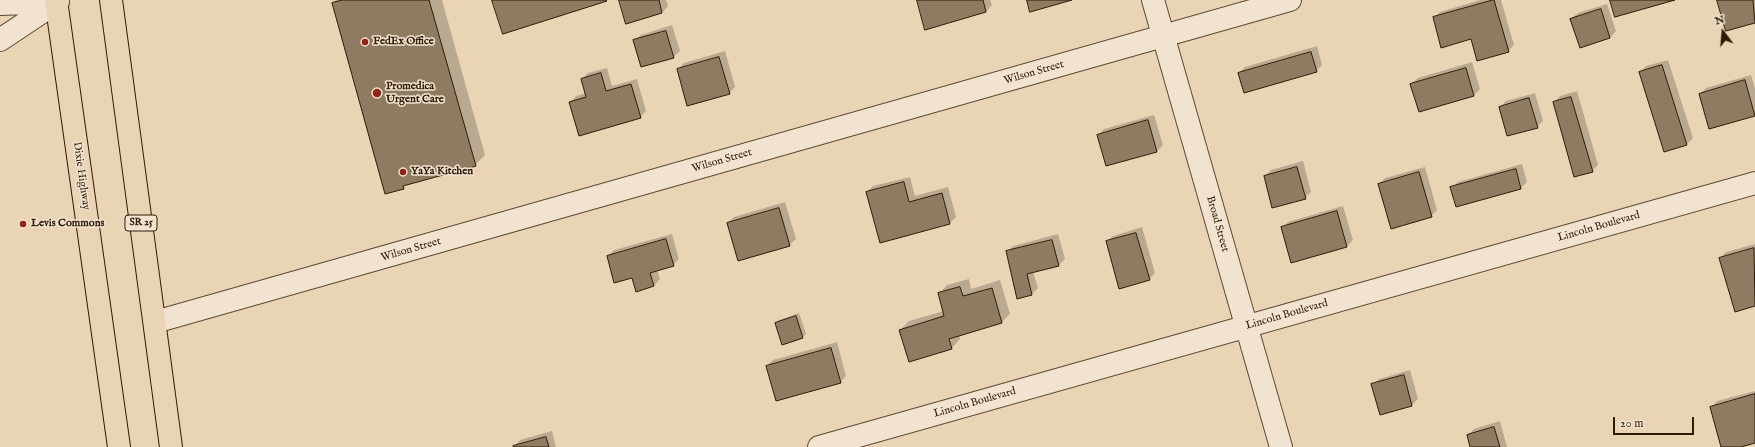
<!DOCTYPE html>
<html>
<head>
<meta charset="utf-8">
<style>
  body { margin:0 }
  #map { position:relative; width:1755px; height:447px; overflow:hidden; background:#e9d4b6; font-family:"IM FELL English",serif }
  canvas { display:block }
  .north { position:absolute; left:1703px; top:12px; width:40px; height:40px; -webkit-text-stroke:3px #f1e3d0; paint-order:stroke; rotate:344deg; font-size:11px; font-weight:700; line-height:16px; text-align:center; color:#2e1b06 }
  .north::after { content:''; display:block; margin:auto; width:14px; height:18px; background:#2e1b06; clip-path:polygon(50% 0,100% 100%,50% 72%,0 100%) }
  .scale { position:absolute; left:1613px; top:417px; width:81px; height:18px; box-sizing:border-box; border:2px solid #2e1b06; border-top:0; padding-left:5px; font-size:12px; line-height:14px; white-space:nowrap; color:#2e1b06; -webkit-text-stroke:3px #f1e3d0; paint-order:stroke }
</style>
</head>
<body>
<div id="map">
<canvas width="1755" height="447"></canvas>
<div class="north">N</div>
<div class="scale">20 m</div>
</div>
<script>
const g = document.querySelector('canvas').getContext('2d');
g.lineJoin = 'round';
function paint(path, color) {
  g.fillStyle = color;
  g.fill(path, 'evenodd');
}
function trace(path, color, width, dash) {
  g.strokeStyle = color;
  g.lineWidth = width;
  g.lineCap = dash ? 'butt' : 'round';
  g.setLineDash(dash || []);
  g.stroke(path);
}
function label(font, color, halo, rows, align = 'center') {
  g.font = font + ' "IM FELL English",serif';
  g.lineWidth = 3;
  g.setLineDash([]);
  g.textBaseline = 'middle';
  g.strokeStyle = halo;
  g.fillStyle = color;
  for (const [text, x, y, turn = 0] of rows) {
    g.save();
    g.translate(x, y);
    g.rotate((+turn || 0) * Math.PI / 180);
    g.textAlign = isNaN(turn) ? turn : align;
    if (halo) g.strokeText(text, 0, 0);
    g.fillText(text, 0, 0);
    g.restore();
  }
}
paint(new Path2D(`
  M336,0h106l43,155 -10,10 -67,18 -5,5 -70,-184z
  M620,0h46l2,6 -6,7z
  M918,0h72l2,5 -6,7 -60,17z
  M1480,0h21l13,45 -6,6 -36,-13 -38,-20 6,-6z
  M1718,0h37v21l-28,9z
  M1607,4l9,27 -6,7 -39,-19 7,-6z
  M672,25l8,26 -7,6 -39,-16 7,-6z
  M1317,46l5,19 -6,6 -77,2 6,-6z
  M725,51l10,36 -6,6 -51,-24 6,-6z
  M1668,60l25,78 -6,6 -47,-72 6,-6z
  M1472,62l8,27 -6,6 -63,-11 7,-6z
  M607,68l5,18 25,-7 9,32 -6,6 -70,-15 6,-6 10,-3 -4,-14 6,-6z
  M1751,75l4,14v26l-55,-21 6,-6z
  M1577,91l21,74 -6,6 -38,-69 6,-6z
  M1535,93l8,28 -6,6 -37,-20 6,-6z
  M1154,115l9,30 -6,6 -59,-16 6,-6z
  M1303,161l8,31 -6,6 -40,-22 6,-6z
  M1522,164l5,18 -6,6h-70l7,-6z
  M1425,167l12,43 -6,6 -52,-32 6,-6z
  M910,177l5,19 33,-9 8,30 -6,6 -83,-31 6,-6z
  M785,202l11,37 -7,6 -61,-22 6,-6z
  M1343,206l10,34 -6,6 -65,-18 6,-6z
  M1142,227l13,46 -6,6 -42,-37 6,-6z
  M672,234l7,25 -6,6 -16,5 3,9 -6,7 -21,-9 -25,-21 6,-6z
  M1058,234l7,25 -7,7 -25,6 5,16 -6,6 -25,-42 6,-6z
  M1755,244v61l-20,6 -15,-53 6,-6z
  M969,279l2,10 29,-9 10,34 -8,8 -43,13 1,4 -8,9 -42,12 -10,-30 9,-9 35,-10 -5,-17 8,-9z
  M799,313l7,21 -3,3 -27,-14 3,-3z
  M837,342l9,34 -6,6 -73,-16 6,-6z
  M1410,370l8,29 -6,6 -31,9 -8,-29 6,-6z
  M1755,391v51l-18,5h-15l-11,-39 6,-7z
  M1500,421l7,26h-36l-3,-12 6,-6z
  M552,431l4,16h-42l6,-7z`), '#0003');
const building = new Path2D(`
  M343,0h86l47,166 -73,20 1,3 -19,5 -53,-191z
  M492,0h114l1,1 -104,33z
  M619,0h40l3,13 -36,11z
  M917,0h66l3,12 -61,18z
  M1027,0h45l-42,12z
  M1494,0l15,52 -32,9 -6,-22 -30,9 -8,-31z
  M1610,0h65l-60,17z
  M1717,0h36l2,23 -29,8z
  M1601,9l9,29 -30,10 -10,-29z
  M666,31l8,27 -33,9 -8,-27z
  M1311,52l6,20 -73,21 -6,-20z
  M719,57l11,37 -43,12 -10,-37z
  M1662,65l25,80 -23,7 -25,-80z
  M1466,68l8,28 -55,16 -9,-28z
  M601,73l5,18 25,-7 10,34 -62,18 -10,-34 17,-5 -5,-18z
  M1745,80l10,36 -46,13 -10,-35z
  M1571,97l22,75 -19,5 -21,-75z
  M1529,98l9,30 -31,8 -8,-29z
  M1148,120l9,32 -51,14 -9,-31z
  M1297,167l9,32 -34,9 -8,-32z
  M1516,169l5,20 -65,18 -6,-20z
  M1419,172l13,45 -41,12 -13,-45z
  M904,182l5,20 33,-9 8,31 -70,19 -14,-51z
  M779,208l11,38 -52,15 -11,-38z
  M1337,211l10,36 -56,16 -10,-36z
  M1136,233l14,47 -31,9 -13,-48z
  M666,239l8,27 -24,7 4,13 -18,6 -4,-14 -18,5 -7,-27z
  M1052,240l7,26 -32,8 5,21 -15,4 -11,-48z
  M1754,248l1,58 -20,6 -16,-54z
  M960,287l3,9 29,-8 10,35 -53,16 3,10 -43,13 -10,-32 45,-14 -6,-23z
  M796,316l7,22 -21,7 -7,-22z
  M831,348l10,35 -65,18 -10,-35z
  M1404,375l8,31 -32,9 -9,-31z
  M1755,394v49l-14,4h-20l-11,-40z
  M1494,427l6,20h-30l-3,-12z
  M546,437l3,10h-36v-1z`);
paint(building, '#8f7b62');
trace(building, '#2e1b06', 1);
const minor = new Path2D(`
  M1153,0l128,447
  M0,4l58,-2
  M0,40l57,-38
  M155,322l1135,-322
  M819,447l936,-264`);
const primary = new Path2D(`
  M56,0l63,447
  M111,0l60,447`);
trace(minor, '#5d4932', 24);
trace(primary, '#2e1b06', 24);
trace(minor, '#f1e3d0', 22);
trace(primary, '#e9d4b6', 22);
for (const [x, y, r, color] of [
  [365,42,4,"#8f2418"],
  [377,93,5,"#8f2418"],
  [403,172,4,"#8f2418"],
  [23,224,4,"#8f2418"]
]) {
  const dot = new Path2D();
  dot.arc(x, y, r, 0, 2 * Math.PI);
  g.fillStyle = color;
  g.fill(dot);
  trace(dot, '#f1e3d0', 1.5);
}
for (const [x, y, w] of [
  [141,223,32]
]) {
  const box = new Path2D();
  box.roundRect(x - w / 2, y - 8, w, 16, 3);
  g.fillStyle = '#f1e3d0';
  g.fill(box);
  trace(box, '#2e1b06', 1);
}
label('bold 10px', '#2e1b06', null, [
  ["SR 25",141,223]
]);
label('bold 11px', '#2e1b06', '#f1e3d0', [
  ["FedEx Office",373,42],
  ["Promedica",386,87],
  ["Urgent Care",386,100],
  ["YaYa Kitchen",411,172],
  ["Levis Commons",31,224]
], 'left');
label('11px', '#2e1b06', '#f1e3d0', [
  ["Wilson Street",1034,73,-16],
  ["Wilson Street",722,161,-16],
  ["Dixie Highway",81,176,82],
  ["Broad Street",1217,224,74],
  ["Lincoln Boulevard",1599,227,-16],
  ["Wilson Street",411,250,-16],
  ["Lincoln Boulevard",1287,315,-16],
  ["Lincoln Boulevard",975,403,-16]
]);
</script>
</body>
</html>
